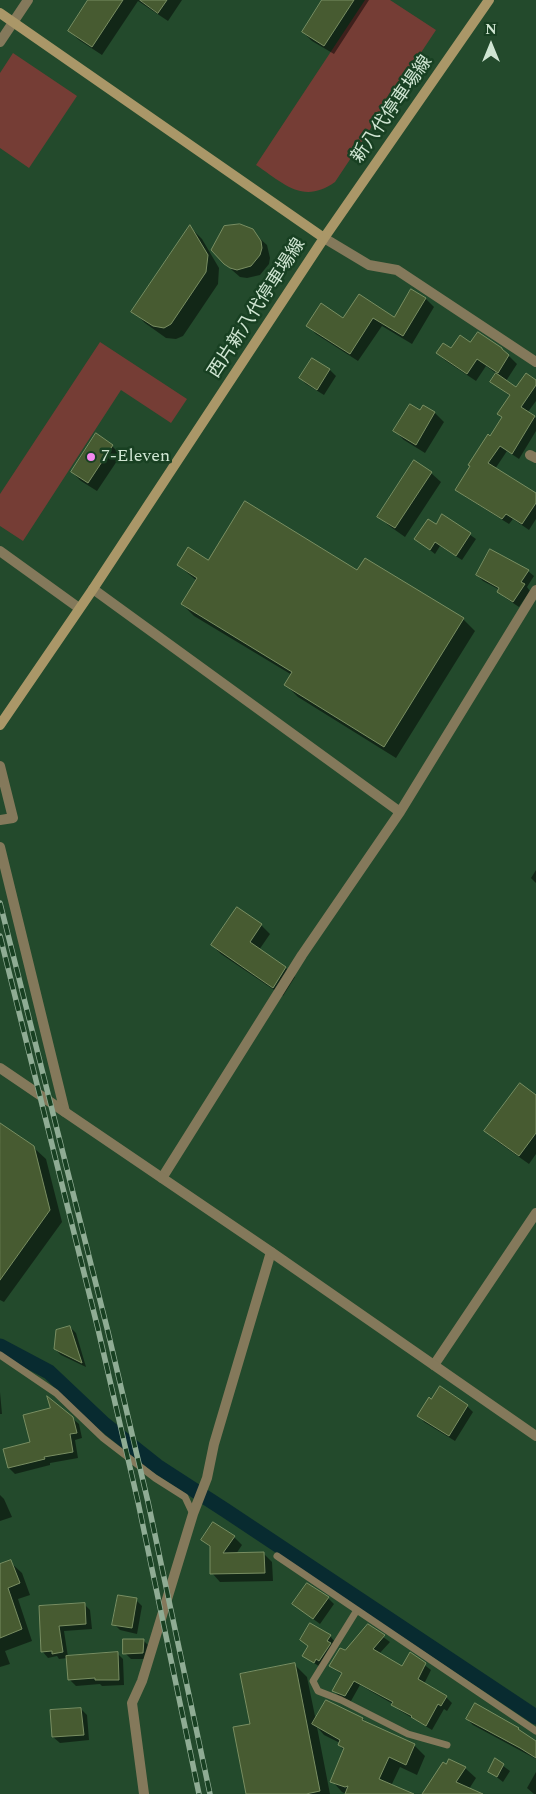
<!DOCTYPE html>
<html>
<head>
<meta charset="utf-8">
<style>
  body { margin:0 }
  #map { position:relative; width:536px; height:1794px; overflow:hidden; background:#234a2c; font-family:Spectral,serif }
  canvas { display:block }
  .north { position:absolute; left:466px; top:20px; width:50px; height:50px; -webkit-text-stroke:4px #184022; paint-order:stroke; rotate:0deg; font-size:14px; font-weight:700; line-height:20px; text-align:center; color:#d0e6d3 }
  .north::after { content:''; display:block; margin:auto; width:18px; height:22px; background:#d0e6d3; clip-path:polygon(50% 0,100% 100%,50% 72%,0 100%) }
</style>
</head>
<body>
<div id="map">
<canvas width="536" height="1794"></canvas>
<div class="north">N</div>
</div>
<script>
const g = document.querySelector('canvas').getContext('2d');
g.lineJoin = 'round';
function paint(path, color) {
  g.fillStyle = color;
  g.fill(path, 'evenodd');
}
function trace(path, color, width, dash) {
  g.strokeStyle = color;
  g.lineWidth = width;
  g.lineCap = dash ? 'butt' : 'round';
  g.setLineDash(dash || []);
  g.stroke(path);
}
function label(font, color, halo, rows, align = 'center') {
  g.font = font + ' Spectral,"Noto Sans JP",serif';
  g.lineWidth = 5;
  g.setLineDash([]);
  g.textBaseline = 'middle';
  g.strokeStyle = halo;
  g.fillStyle = color;
  for (const [text, x, y, turn = 0] of rows) {
    g.save();
    g.translate(x, y);
    g.rotate((+turn || 0) * Math.PI / 180);
    g.textAlign = isNaN(turn) ? turn : align;
    if (halo) g.strokeText(text, 0, 0);
    g.fillText(text, 0, 0);
    g.restore();
  }
}
paint(new Path2D(`
  M365,0h25l46,30 -101,152c-32,23 -52,1 -79,-17z
  M13,53l64,43 -48,72 -29,-20v-75z
  M100,342l87,57 -16,24 -50,-33 -98,151 -23,-15v-32z`), '#753d35');
paint(new Path2D(`
  M90,0h92l-14,21 -30,-20 -36,54 -23,-15 -10,-9z
  M324,0h45l-35,54 -22,-13 -9,-9z
  M240,225l6,1 21,19 3,13 -1,6 -9,11 -13,3 -7,-1 -15,-13z
  M190,227l12,12 17,29 -1,16 -35,52 -7,3 -10,-1 -21,-15 -12,-12z
  M412,290l14,9 8,8 -22,37 -30,-18 -24,35 -42,-27 -8,-8 36,-7 15,-23 35,23z
  M471,344l31,5 15,15 -11,17 11,8 19,-7v19l-8,11 8,6v13l-17,28 -12,-8 -12,18 41,26v24l-7,11 -16,-11 -4,5 -45,-28 -7,-7 46,-71 7,-22 -18,-14 5,-8 -11,-8 -10,15 -30,-20 -9,-8z
  M312,359l18,11 6,6 -12,19 -18,-11 -6,-6z
  M424,407l11,6 9,9 -19,31 -21,-13 -9,-9 26,-20z
  M112,446l9,9 -24,36 -16,-10 -9,-9z
  M431,473l10,9 -36,55 -17,-12 -9,-9z
  M443,516l33,23 -14,21 -22,-14 -5,8 -19,-15 21,-13z
  M209,561l148,11 106,47 12,12 -79,127 -98,-61 -12,-12 6,-10 -98,-59 -12,-12 15,-23 -19,-16z
  M528,571l6,5 -7,11 3,4 -11,16 -15,-10 -5,-5 1,-2 -17,-9 -6,-6z
  M536,870v13l-5,-5z
  M261,925l9,9 -11,16 27,18 9,9 -12,19 -62,-42 -9,-9z
  M536,1096v58l-7,10 -34,-24 -9,-9z
  M0,1125l33,22 13,12 16,63 -58,80 -4,-2z
  M70,1327l6,6 10,34 -25,-12 -6,-6z
  M0,1392l2,22h-2z
  M431,1401l36,5 6,6 -18,29 -31,-19 -5,-6z
  M72,1418l7,6 3,14 -7,2 3,18 -28,5v2l-35,9 -6,-6 23,-25z
  M0,1495l4,4 8,18 -12,4z
  M234,1537l8,8 -6,9h28l8,8 1,19 -53,1 -8,-9 -1,-25 -8,-8z
  M10,1562l12,11 8,22 -12,4 14,42 -27,10 5,13 -10,3v-101z
  M328,1598l6,6 -14,20 -20,-15z
  M136,1600l6,6 -5,28 -17,-4 -6,-6z
  M84,1604l6,6 2,19 -28,2 4,26 49,-4 6,6 1,26 -22,1 -2,-2 -24,2 -6,-6 -2,-22 -9,1 -2,-3 -9,2 -5,-6 -3,-45z
  M368,1626l22,16 -11,12 24,13 7,-13 21,16 -7,14 22,13 6,6 -5,8 -3,-2 -12,21 -33,-20 -6,-6 -33,-19 -9,16 -12,-5 -5,-5 9,-16 -13,-9 15,-14z
  M330,1636l5,6 -15,25 -16,-11 5,-9 -8,-7z
  M143,1640l6,6v13h-18l-6,-6z
  M295,1665l12,12 9,44 10,-20 37,18 5,5 46,21 11,11 -8,19 -17,-8 -9,19 21,8h-66l-4,-2 -10,-11 12,-31 -5,-5 1,-2 -16,-8 -7,-8 13,67h-83l4,-69z
  M476,1705l42,24 18,14v16l-63,-34 -6,-6z
  M81,1709l6,6 2,25 -29,3 -7,-6z
  M495,1760l15,11 -7,11 -14,-11z
  M447,1765l18,3 11,10 -7,11 11,5h-56z
  M536,1772v22h-2l-7,-6z`), '#0007');
trace(new Path2D(`
  M0,1346l49,26 55,52 53,42 68,44 311,207`), '#082b30', 15);
const building = new Path2D(`
  M88,0h35l-31,47 -24,-16z
  M140,0h27l-9,13z
  M322,0h32l-30,46 -22,-14z
  M240,224l13,5 8,12 1,7 -2,7 -9,11 -14,4 -7,-2 -6,-4 -13,-14 13,-24z
  M190,225l18,30 -2,17 -35,52 -7,4 -11,-2 -22,-14z
  M411,289l15,9 -23,38 -30,-18 -23,36 -44,-28 15,-23 22,15 16,-24 35,23z
  M478,332l24,16v1l7,6 -11,18 -21,-14 -10,15 -31,-21 7,-10 8,5 9,-13 10,7z
  M312,358l18,11 -13,21 -18,-12z
  M496,373l20,14 10,-14 10,7v5l-15,22 14,9 -23,38 -12,-8 -12,17 48,30v10l-14,21 -16,-10 -4,5 -47,-29 15,-24 -2,-1 20,-31 2,2 12,-19 -5,-3 13,-19 -20,-13z
  M410,404l10,6 3,-5 12,7 -19,33 -23,-14z
  M96,433l17,12 -25,38 -17,-11z
  M414,460l18,12 -37,56 -18,-11z
  M245,501l112,69 8,-12 99,60 -80,129 -100,-62 8,-13 -111,-68 16,-26 -20,-13 11,-18 20,13z
  M442,514l29,19 -15,23 -21,-14 -5,8 -16,-11 14,-20 8,5z
  M490,549l39,21 -8,12 4,2 -12,18 -16,-10 2,-4 -23,-13z
  M237,907l25,17 -12,18 36,25 -13,21 -62,-43z
  M520,1083l16,12v38l-17,23 -35,-25z
  M0,1123l34,23 16,64 -50,70z
  M70,1326l12,37 -28,-14 2,-19z
  M440,1386l28,19 -19,31 -32,-20 12,-19 2,2z
  M47,1396l26,21 4,16 -7,1 3,18 -29,5 1,2 -37,9 -5,-19 27,-7 -7,-27 27,-7z
  M213,1522l22,14 -12,17 41,-1 1,21 -55,1v-28l-9,-6z
  M11,1560l9,23 -12,5 14,41 -22,9v-74z
  M307,1583l22,14 -16,22 -21,-15z
  M118,1595l19,3 -5,30 -20,-3z
  M85,1603l1,21 -27,2 4,26 -11,2v-3l-11,1 -2,-46z
  M310,1623l21,12 -4,6 4,2 -12,18 -3,-2 -2,4 -12,-7 6,-10 -8,-6z
  M368,1624l17,11 -12,14 29,17 8,-14 16,11 -8,16 29,17 -6,10 -3,-2 -12,22 -15,-9 1,-1 -21,-11 2,-3 -39,-21 -9,15 -13,-5 10,-18 -13,-7 11,-18 5,2z
  M123,1639h21l-1,14 -20,1z
  M118,1652l1,28h-24v-2l-27,2 -2,-24z
  M295,1663l25,128 -14,3h-60l-13,-67 17,-3 -10,-50z
  M326,1700l37,18 -1,2 53,24 -9,21 -17,-8 -10,22 35,15h-69l3,-8 -3,1 -15,-5 14,-34 -6,-3 2,-5 -28,-16z
  M475,1703l44,25 -1,1 18,12v17l-16,-10 -54,-29z
  M81,1708l3,27 -32,2 -2,-27z
  M495,1758l9,6 -7,13 -9,-5z
  M449,1759l17,8 -10,15 27,12h-61l21,-32 3,2z`);
paint(building, '#475b31');
trace(building, '#798e62', 1);
trace(new Path2D(`
  M0,1355l56,38 47,45 52,40 30,19 8,17
  M277,1556l259,175
  M357,1610l-44,71 5,10 23,9 67,34 39,11`), '#84795b', 7);
trace(new Path2D(`
  M324,238l45,27 28,5 139,92
  M530,455l6,3
  M93,589l307,223
  M0,766l13,52 -13,2
  M0,847l65,265
  M162,1178l140,-223 98,-143 136,-222
  M434,1365l102,-152
  M144,1794l-12,-91 10,-22 51,-167 14,-36 7,-34 57,-192`), '#84795b', 10);
trace(new Path2D(`
  M0,42l28,-42
  M0,551l79,57
  M0,1068l271,184 265,184`), '#84795b', 10);
trace(new Path2D(`
  M0,13l324,225
  M0,725l93,-136 231,-351 165,-238`), '#aa9768', 10);
const rail = new Path2D(`
  M0,903l108,429 40,170 62,292
  M0,936l98,393 40,173 61,292`);
trace(rail, '#8fac94', 5.5);
trace(rail, '#184022', 4, [11]);
for (const [x, y, r, color] of [
  [91,457,5,"#f589ef"]
]) {
  const dot = new Path2D();
  dot.arc(x, y, r, 0, 2 * Math.PI);
  g.fillStyle = color;
  g.fill(dot);
  trace(dot, '#184022', 2);
}
label('18px', '#d0e6d3', '#184022', [
  ["新八代停車場線",393,110,-55],
  ["西片新八代停車場線",258,309,-57]
]);
label('18px', '#d0e6d3', '#184022', [
  ["7-Eleven",101,457]
], 'left');
</script>
</body>
</html>
